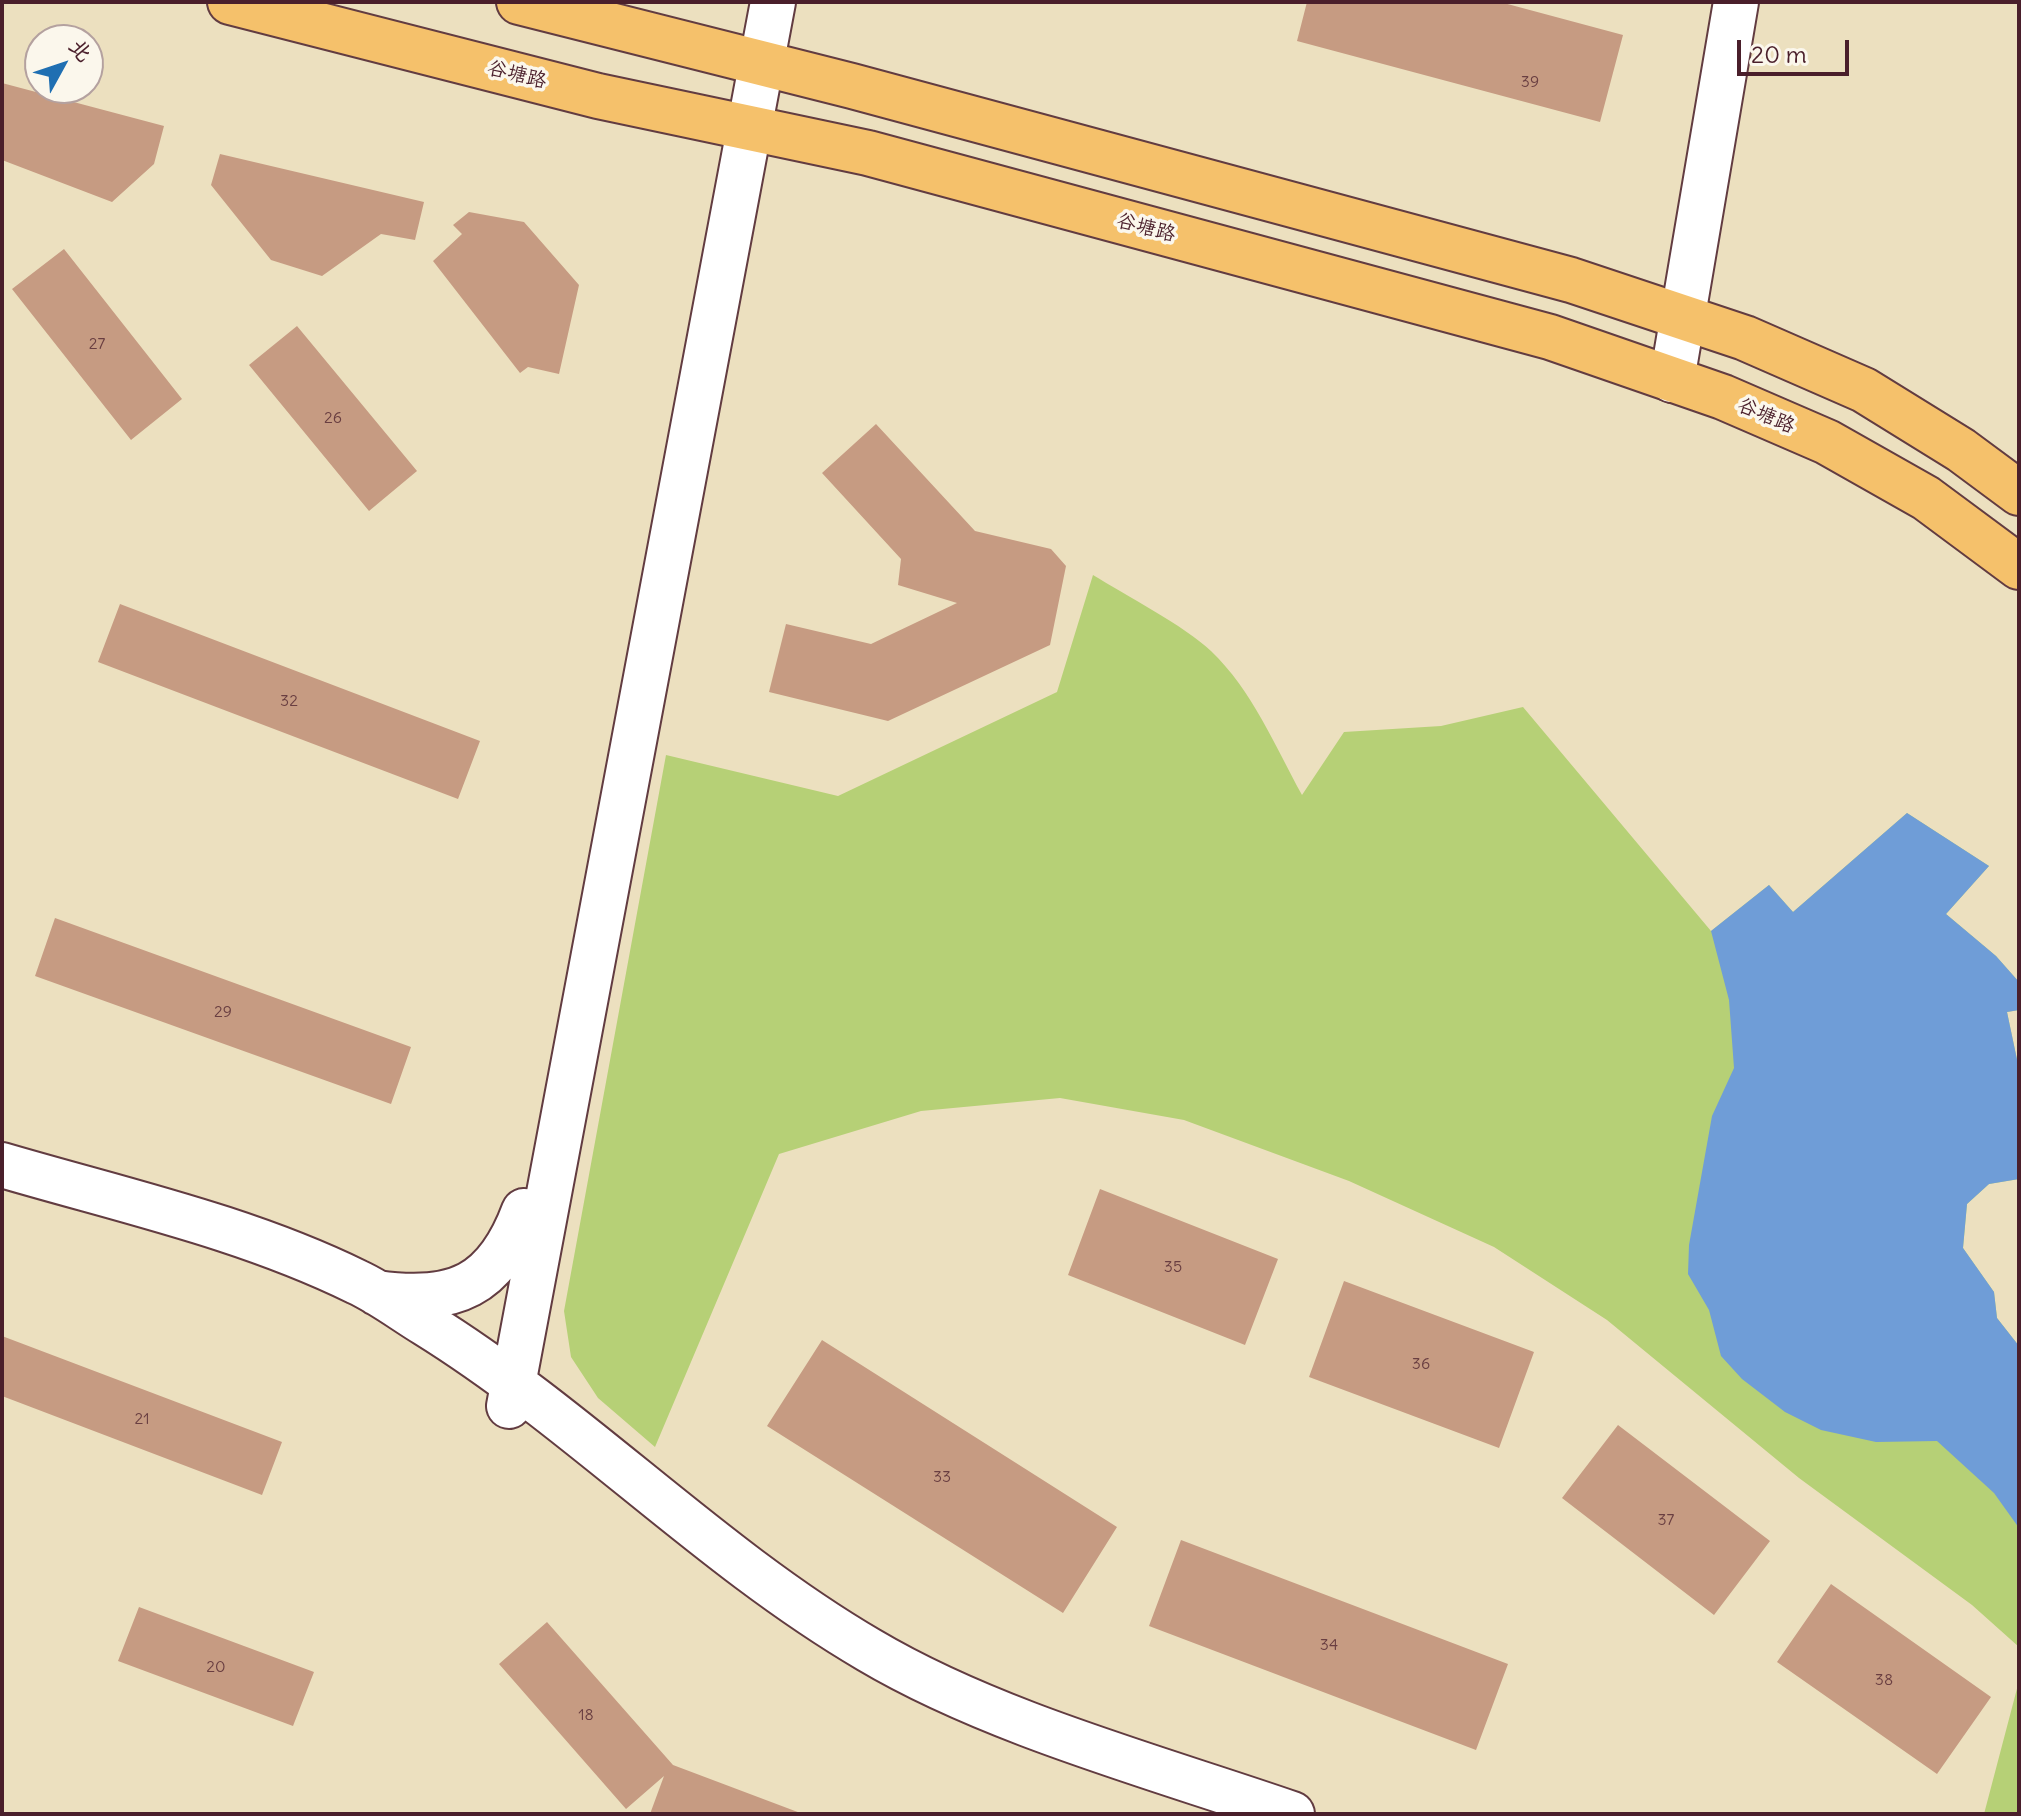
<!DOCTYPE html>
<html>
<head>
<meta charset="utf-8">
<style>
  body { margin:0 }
  #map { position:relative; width:2021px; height:1816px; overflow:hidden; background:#ece0bf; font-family:Delius,"LXGW WenKai TC",sans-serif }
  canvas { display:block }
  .frame { position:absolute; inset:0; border:4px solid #4a1f2b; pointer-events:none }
  .north { position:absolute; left:24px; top:24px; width:80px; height:80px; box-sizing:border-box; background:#fbf7ec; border:2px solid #b4a19f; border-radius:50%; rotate:50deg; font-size:22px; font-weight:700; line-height:32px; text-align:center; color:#4a1f2b }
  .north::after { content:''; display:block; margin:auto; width:28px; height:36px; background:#1f6fb2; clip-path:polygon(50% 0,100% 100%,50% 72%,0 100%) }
  .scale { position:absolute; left:1737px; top:40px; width:112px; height:36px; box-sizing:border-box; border:4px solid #4a1f2b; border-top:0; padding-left:10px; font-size:24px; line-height:28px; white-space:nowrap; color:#4a1f2b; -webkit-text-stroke:6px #fbf7ec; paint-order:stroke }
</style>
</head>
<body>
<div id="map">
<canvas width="2021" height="1816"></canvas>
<div class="frame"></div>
<div class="north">北</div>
<div class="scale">20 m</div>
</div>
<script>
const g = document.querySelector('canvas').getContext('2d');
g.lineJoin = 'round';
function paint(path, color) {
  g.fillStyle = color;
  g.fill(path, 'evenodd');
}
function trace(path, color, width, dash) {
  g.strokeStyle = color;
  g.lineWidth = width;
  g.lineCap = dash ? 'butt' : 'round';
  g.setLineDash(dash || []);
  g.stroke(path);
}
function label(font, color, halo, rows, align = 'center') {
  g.font = font + ' Delius,"LXGW WenKai TC",sans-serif';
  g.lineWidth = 7;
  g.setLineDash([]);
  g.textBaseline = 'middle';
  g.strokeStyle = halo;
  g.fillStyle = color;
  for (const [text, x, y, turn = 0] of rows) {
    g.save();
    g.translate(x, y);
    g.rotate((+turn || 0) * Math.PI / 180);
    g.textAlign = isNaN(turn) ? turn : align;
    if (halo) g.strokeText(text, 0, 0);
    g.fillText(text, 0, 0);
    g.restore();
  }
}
paint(new Path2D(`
  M1093,575c32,20 92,51 118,76 41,39 64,95 91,144l42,-63 97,-6 82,-19 188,224 58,-46 24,27 114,-99 82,53 -43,48 50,42 23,26v28l-12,2 12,57v110l-30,5 -22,20 -4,44 31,44 3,26 22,28v301l-47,-42 -173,-127 -192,-158 -113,-73 -145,-66 -165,-61 -124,-22 -139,13 -142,43 -124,293 -57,-49 -27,-41 -7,-46 102,-556 172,41 219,-104z
  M2019,1681v133h-35z`), '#b6d076');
paint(new Path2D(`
  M1907,813l82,53 -43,48 50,42 23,26v28l-12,2 12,57v110l-30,5 -22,20 -4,44 31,44 3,26 22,28v182l-25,-35 -57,-52 -61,1 -55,-12 -36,-18 -43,-33 -21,-23 -12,-46 -21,-36 1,-29 23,-129 22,-48 -5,-68 -18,-69 58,-46 24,27z`), '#6f9dd7');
paint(new Path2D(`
  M1307,2h193l123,33 -23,87 -303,-81z
  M2,83l162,43 -10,38 -42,38 -110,-42z
  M220,154l204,48 -9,38 -34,-6 -59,42 -51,-16 -60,-75z
  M469,212l55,10 55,63 -20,89 -31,-7 -8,6 -87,-112 29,-27 -9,-9z
  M64,249l118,150 -51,41 -119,-151z
  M297,326l120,145 -48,40 -120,-146z
  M876,424l99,107 76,18 15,17 -16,79 -162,76 -119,-29 17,-68 85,20 86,-41 -59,-18 3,-26 -79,-86z
  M120,604l360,137 -22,58 -360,-137z
  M55,918l356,129 -20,57 -356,-128z
  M1100,1189l178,70 -33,86 -177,-70z
  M1344,1281l190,71 -35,96 -190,-71z
  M2,1336l280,106 -20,53 -260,-99z
  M822,1340l295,187 -54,86 -296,-187z
  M1618,1425l152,116 -56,74 -152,-117z
  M1181,1540l327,124 -32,86 -327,-124z
  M1831,1584l160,113 -54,77 -160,-112z
  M139,1607l175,65 -21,54 -175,-65z
  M547,1622l126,143 130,49h-153l14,-38 -38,33 -127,-145z`), '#c69b82');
const minor = new Path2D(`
  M1672,380l64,-378
  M2,1165c119,35 243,62 355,117 24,11 46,28 69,42 156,97 284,233 443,326 123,73 287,117 423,164
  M377,1293c78,11 119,-7 147,-82
  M509,1406l264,-1404`);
const major = new Path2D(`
  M230,2l368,94 270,57 682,184 173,60 104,45 99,56 93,69
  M519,2l333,84 719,194 174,58 119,52 97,60 58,43`);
trace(minor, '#623c41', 48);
trace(major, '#623c41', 48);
trace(minor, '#fff', 44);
trace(major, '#f5c16b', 44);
label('16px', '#693e41', null, [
  ["39",1530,82],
  ["27",97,344],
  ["26",333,418],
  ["32",289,701],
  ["29",223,1012],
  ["35",1173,1267],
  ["36",1421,1364],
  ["21",142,1419],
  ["33",942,1477],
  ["37",1666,1520],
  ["34",1329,1645],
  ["20",216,1667],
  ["38",1884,1680],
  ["18",586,1715]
]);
label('20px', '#4a1f2b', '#fbf7ec', [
  ["谷塘路",517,75,14],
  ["谷塘路",1146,228,15],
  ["谷塘路",1766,416,23]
]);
</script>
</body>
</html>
